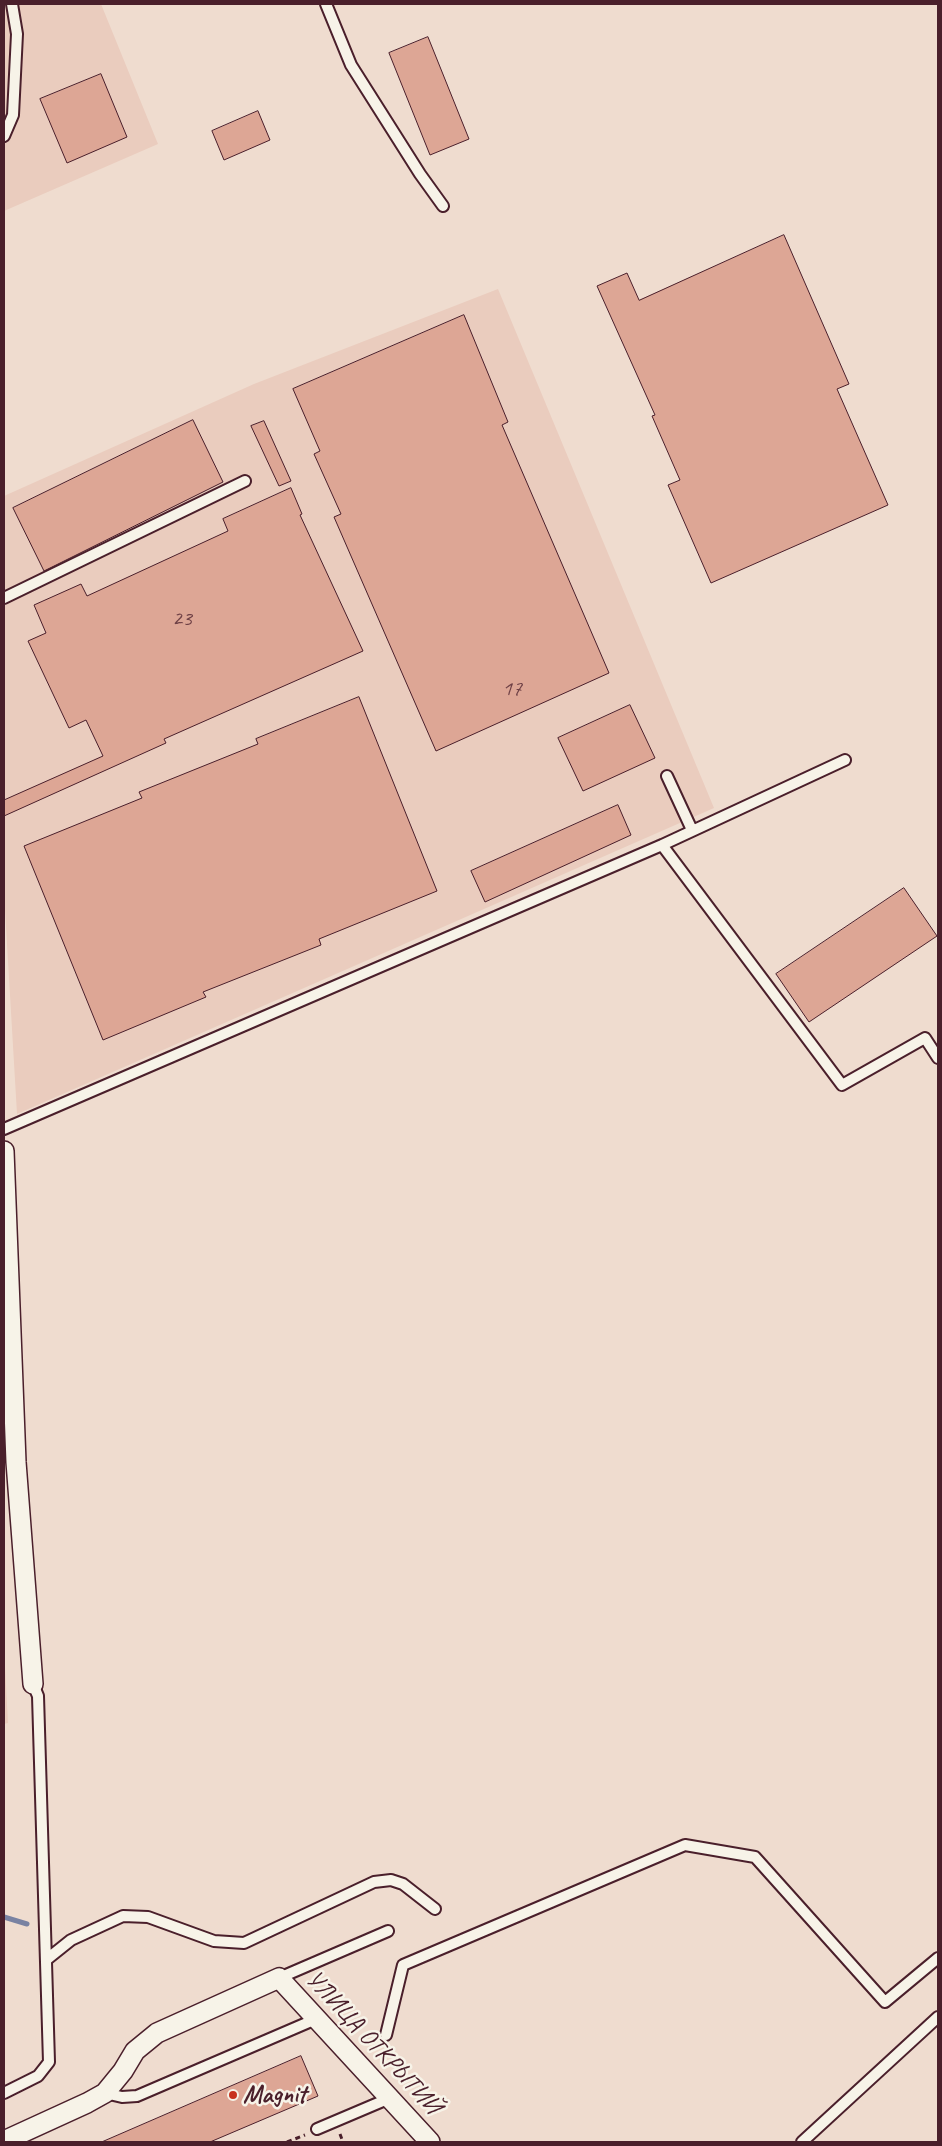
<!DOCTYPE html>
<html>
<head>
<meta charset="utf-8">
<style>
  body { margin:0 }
  #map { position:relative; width:942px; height:2146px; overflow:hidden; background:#efdccf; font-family:Caveat,sans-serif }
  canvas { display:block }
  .frame { position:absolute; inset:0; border:5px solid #4a1f2b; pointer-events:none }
</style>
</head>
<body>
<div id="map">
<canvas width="942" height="2146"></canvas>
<div class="frame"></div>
</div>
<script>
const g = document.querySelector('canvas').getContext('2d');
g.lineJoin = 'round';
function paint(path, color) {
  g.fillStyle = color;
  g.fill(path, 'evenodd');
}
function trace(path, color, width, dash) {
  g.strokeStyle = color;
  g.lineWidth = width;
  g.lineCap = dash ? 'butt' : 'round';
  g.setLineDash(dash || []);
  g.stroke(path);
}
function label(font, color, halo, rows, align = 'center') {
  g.font = font + ' Caveat,sans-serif';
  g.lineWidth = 5;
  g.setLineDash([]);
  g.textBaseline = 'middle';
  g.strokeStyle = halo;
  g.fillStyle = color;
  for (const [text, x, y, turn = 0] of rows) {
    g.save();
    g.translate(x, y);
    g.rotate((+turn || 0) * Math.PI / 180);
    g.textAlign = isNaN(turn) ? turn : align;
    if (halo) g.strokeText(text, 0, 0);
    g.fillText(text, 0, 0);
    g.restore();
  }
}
paint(new Path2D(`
  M4,4h97l57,140 -154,67z
  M498,289l216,519 -697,306 -13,-221v-397l250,-112z
  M4,1648l4,75 -4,1z`), '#eaccbe');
trace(new Path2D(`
  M4,1917l23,7`), '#7982a2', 5);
const building = new Path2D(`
  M428,37l41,102 -39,16 -41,-102z
  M101,74l26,63 -60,26 -27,-64z
  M258,111l12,29 -46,20 -12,-29z
  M784,235l65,149 -12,5 51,116 -177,78 -43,-98 12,-5 -28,-64 3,-1 -58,-129 30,-13 12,27z
  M464,315l44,107 -6,3 107,248 -173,78 -102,-234 7,-3 -27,-60 6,-3 -27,-62z
  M193,420l30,62 -179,89 -31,-63z
  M264,421l27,60 -12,5 -28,-60z
  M291,488l11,26 -2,1 63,136 -199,88 2,4 -162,73v-16l99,-44 -17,-36 -17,8 -41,-87 18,-8 -12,-28 47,-21 6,12 141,-65 -5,-12z
  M359,697l78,194 -118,48 2,6 -118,47 3,5 -103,43 -79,-194 118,-48 -3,-6 119,-48 -2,-5z
  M630,705l25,53 -72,33 -25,-53z
  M618,805l13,30 -146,67 -14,-31z
  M904,888l33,48 -128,86 -33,-48z
  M301,2056l17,40 -14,6 -94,40h-108z`);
paint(building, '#dda695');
trace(building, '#4a1f2b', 1);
const service = new Path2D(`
  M326,4l25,61 69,109 23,32
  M4,136l9,-21 4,-81 -5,-30
  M4,598l241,-117
  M667,776l25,54
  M662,845l180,240 83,-47 13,20
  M4,1129l658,-284 183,-85
  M46,1960l25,-20 52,-24 25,1 66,24 30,2 130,-61 17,-2 12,4 32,25
  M279,1978l109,-47
  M386,2035l17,-70 282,-120 70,12 130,145 53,-44
  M4,2093l34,-17 11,-14 -11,-366 -5,-12
  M105,2093l17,4 15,-1 179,-77
  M317,2129l73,-31
  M802,2142l136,-125`);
const minor = new Path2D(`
  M4,1151l12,311 17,222
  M4,2141l83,-38 18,-10 18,-22 12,-20 22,-18 122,-55 151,164`);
trace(service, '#4a1f2b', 14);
trace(minor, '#4a1f2b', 22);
trace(new Path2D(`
  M340,2134l3,8
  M287,2142l18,-7`), '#4a1f2b', 3, [5, 4]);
trace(service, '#f7f3e8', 10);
trace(minor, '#f7f3e8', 19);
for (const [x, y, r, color] of [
  [233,2095,5,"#c8321e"]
]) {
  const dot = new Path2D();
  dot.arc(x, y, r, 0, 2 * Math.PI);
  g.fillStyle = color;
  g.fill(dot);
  trace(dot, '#f7f3e8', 2);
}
label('22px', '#6f4146', null, [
  ["23",182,619],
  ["17",512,689]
]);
label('25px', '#4a1f2b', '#f7f3e8', [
  ["УЛИЦА ОТКРЫТИЙ",373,2043,47]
]);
label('bold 25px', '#4a1f2b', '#f7f3e8', [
  ["Magnit",243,2095]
], 'left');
</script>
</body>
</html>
